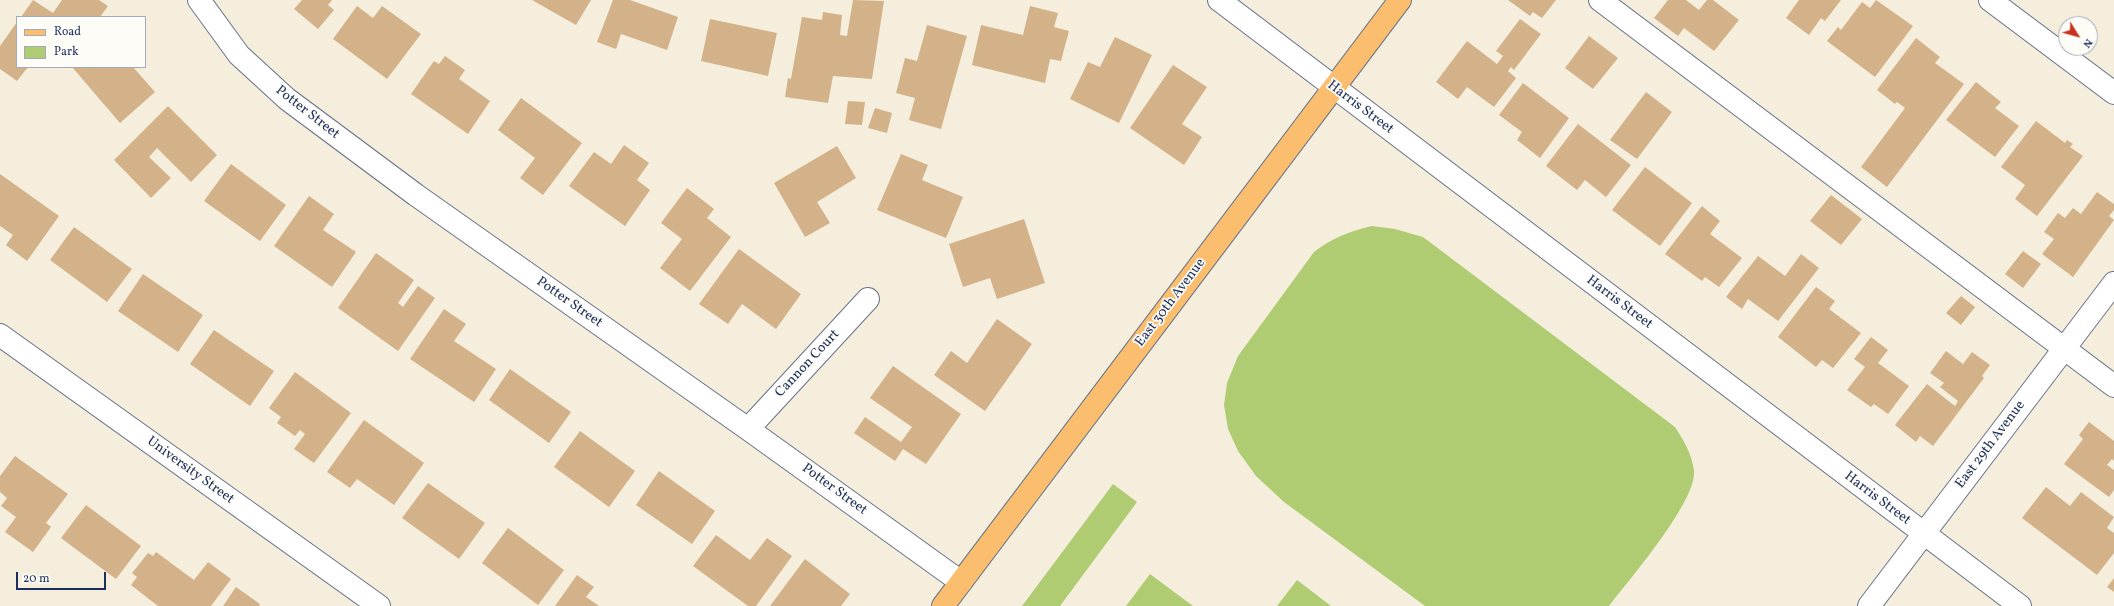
<!DOCTYPE html>
<html>
<head>
<meta charset="utf-8">
<style>
  body { margin:0 }
  #map { position:relative; width:2114px; height:606px; overflow:hidden; background:#f5eedc; font-family:Vollkorn,serif }
  canvas { display:block }
  .legend { position:absolute; left:16px; top:16px; width:130px; height:52px; box-sizing:border-box; background:#fdfcf7; border:1px solid #a3aaba; margin:0; padding:5px 7px; list-style:none; font-size:12px; color:#1b2f5e }
  .legend li { display:flex; align-items:center; gap:8px; height:20px }
  .legend b { width:20px; border:1px solid #a3aaba }
  .north { position:absolute; left:2058px; top:16px; width:40px; height:40px; box-sizing:border-box; background:#fdfcf7; border:1px solid #a3aaba; border-radius:50%; rotate:127deg; font-size:11px; font-weight:700; line-height:16px; text-align:center; color:#1b2f5e }
  .north::after { content:''; display:block; margin:auto; width:14px; height:18px; background:#c8321e; clip-path:polygon(50% 0,100% 100%,50% 72%,0 100%) }
  .scale { position:absolute; left:16px; top:572px; width:90px; height:18px; box-sizing:border-box; border:2px solid #1b2f5e; border-top:0; padding-left:5px; font-size:12px; line-height:14px; white-space:nowrap; color:#1b2f5e; -webkit-text-stroke:3px #fdfcf7; paint-order:stroke }
</style>
</head>
<body>
<div id="map">
<canvas width="2114" height="606"></canvas>
<ul class="legend">
<li><b style="height:5px;background:#fbbe6e"></b>Road</li>
<li><b style="height:11px;background:#b0cc72"></b>Park</li>
</ul>
<div class="north">N</div>
<div class="scale">20 m</div>
</div>
<script>
const g = document.querySelector('canvas').getContext('2d');
g.lineJoin = 'round';
function paint(path, color) {
  g.fillStyle = color;
  g.fill(path, 'evenodd');
}
function trace(path, color, width, dash) {
  g.strokeStyle = color;
  g.lineWidth = width;
  g.lineCap = dash ? 'butt' : 'round';
  g.setLineDash(dash || []);
  g.stroke(path);
}
function label(font, color, halo, rows, align = 'center') {
  g.font = font + ' Vollkorn,serif';
  g.lineWidth = 3.5;
  g.setLineDash([]);
  g.textBaseline = 'middle';
  g.strokeStyle = halo;
  g.fillStyle = color;
  for (const [text, x, y, turn = 0] of rows) {
    g.save();
    g.translate(x, y);
    g.rotate((+turn || 0) * Math.PI / 180);
    g.textAlign = isNaN(turn) ? turn : align;
    if (halo) g.strokeText(text, 0, 0);
    g.fillText(text, 0, 0);
    g.restore();
  }
}
paint(new Path2D(`
  M1372,226l23,3 28,8 252,190c9,14 17,27 19,44 3,30 -65,109 -85,135h-184l-141,-104 -28,-26 -18,-25 -10,-22 -4,-24 3,-22 11,-27 76,-104c18,-14 36,-21 58,-26z
  M1113,484l24,18 -77,104h-38z
  M1150,574l43,32h-67z
  M1297,580l34,26h-54z`), '#b0cc72');
paint(new Path2D(`
  M33,0l20,13 9,-13h37l9,6 -8,11h-79z
  M302,0h30l-4,5 6,5 -16,19 -24,-20z
  M532,0h59l-15,25z
  M613,0h17l48,17 -11,33 -46,-16 -5,15 -19,-7z
  M853,0l31,1 -12,78 -39,-3 -5,27 -43,-6 3,-19 3,1 11,-62 20,3 1,-8 19,3 -2,20 7,1z
  M1508,0h48l-14,18 -9,-6 -3,4z
  M1668,0h18l13,10 8,-10h6l26,20 -25,31 -30,-23 -6,8 -24,-18z
  M1799,0h42l-16,21 -4,-3 -12,17 -23,-17z
  M1876,0l37,26 -38,51 -48,-36 11,-14 3,3 21,-28 8,6z
  M357,6l16,12 9,-12 39,28 -34,45 -54,-40z
  M1030,6l28,7 -4,14 15,4 -8,30 -11,-2 -5,24 -73,-18 9,-40 42,10z
  M710,19l67,14 -9,43 -67,-15z
  M1520,19l21,15 -27,36 -3,-3 -3,4 8,7 -22,29 -27,-20 -9,12 -22,-17 31,-41 30,23 6,-8 -7,-5z
  M17,22v45h11l-11,14 -17,-12v-23z
  M927,25l40,11 -26,93 -32,-9 6,-22 -19,-5 9,-35 12,3z
  M1589,36l29,22 -25,31 -28,-21z
  M1115,37l37,18 -33,68 -49,-24 18,-37 12,5z
  M1916,38l24,19 -5,6 29,21 -77,103 -26,-20 44,-59 -8,-6 -2,2 -18,-14z
  M445,56l20,14 -6,9 31,22 -22,33 -57,-40 23,-33 5,3z
  M1173,65l34,22 -25,37 20,13 -18,28 -54,-37z
  M72,67h61l22,25 -35,31z
  M1976,82l25,20 -6,6 24,18 -24,31 -49,-37z
  M1523,83l46,35 -29,40 -23,-18 5,-8 -23,-17z
  M1646,92l26,20 -35,47 -27,-19z
  M521,98l61,45 -39,52 -23,-17 15,-20 -37,-28z
  M848,101l17,1 -3,23 -17,-1z
  M168,106l49,49 -26,27 -34,-34 -8,9 22,21 -20,20 -37,-38z
  M875,108l17,5 -5,20 -19,-5z
  M2036,121l29,22 2,-3 6,4 -3,3 13,9 -46,60 -22,-17 10,-14 -24,-18z
  M1578,124l53,41 -25,32 -21,-17 -8,10 -31,-24z
  M624,145l25,18 -12,17 13,10 -25,36 -56,-40 25,-34 17,12z
  M837,146l19,32 -39,24 13,21 -25,14 -31,-54z
  M901,154l27,11 -6,15 41,17 -17,41 -69,-28z
  M231,164l55,41 -26,36 -56,-40z
  M1645,167l47,36 -32,43 -48,-36z
  M0,174l59,42 -32,45 -21,-16 7,-10 -13,-9z
  M687,188l27,21 -7,9 24,19 -41,54 -30,-23 22,-29 -21,-16z
  M2097,192l17,12v6l-5,6 5,4 -41,57 -31,-23 12,-15 -10,-7 14,-19 7,5 8,-10 8,6z
  M1831,195l31,24 -21,26 -31,-24z
  M309,196l25,18 -11,16 33,22 -24,35 -58,-41z
  M1702,206l18,15 -10,13 32,24 -23,29 -14,-10 -3,4 -37,-27z
  M1024,219l21,64 -48,16 -7,-21 -27,9 -14,-43z
  M74,227l58,42 -25,33 -57,-42z
  M739,249l62,45 -25,35 -34,-25 -14,20 -29,-20z
  M2023,251l18,13 -18,24 -18,-14z
  M376,253l38,27 -16,23 5,4 15,-21 17,12 -37,53 -60,-43z
  M1801,254l18,14 -41,53 -30,-22 -6,10 -16,-12 32,-41 27,20z
  M143,274l60,41 -25,37 -60,-41z
  M1816,287l19,14 -6,8 32,24 -28,35 -11,-8 -6,7 -38,-30z
  M1961,296l14,11 -14,18 -15,-12z
  M444,309l22,15 -12,17 42,28 -22,33 -64,-43z
  M997,319l35,25 -47,67 -51,-36 17,-24 16,12z
  M214,330l60,41 -24,35 -60,-42z
  M1871,337l17,13 -10,13 31,23 -21,28 -14,-10 -3,3 -24,-17 18,-23 -11,-8z
  M1946,351l17,13 9,-12 18,13 -8,11 2,2 -51,68 -13,-10 -4,6 -21,-17 32,-41 28,22 3,-5 -18,-14 4,-4 -14,-10z
  M893,366l68,48 -35,50 -23,-15 -8,12 -41,-28 11,-16 36,25 11,-15 -42,-29z
  M510,369l61,43 -22,31 -60,-43z
  M295,372l56,41 -37,50 -20,-14 11,-15 -5,-4 -5,6 -18,-13 4,-6 -12,-9z
  M364,420l60,43 -30,42 -37,-26 -7,9 -23,-16z
  M2089,422l25,19v20l-2,-2 -5,6 7,5v20l-5,7 -45,-33 19,-25 -4,-4z
  M580,431l55,40 -26,36 -55,-40z
  M15,456l53,38 -22,29 5,4 -18,25 -28,-20 11,-15 -15,-11 6,-8 -7,-6v-16z
  M659,471l56,40 -23,33 -56,-39z
  M428,483l57,40 -26,36 -57,-41z
  M2046,487l24,19 11,-14 33,25 -7,11 7,5v20l-17,22 -75,-57z
  M86,505l55,41 -25,33 -55,-41z
  M508,528l56,42 -26,35 -56,-42z
  M716,535l34,25 17,-22 25,18 -36,50h-8l-55,-40z
  M156,552l38,28 14,-18 23,17 -20,27h-53l-27,-21 6,-8 -5,-4 16,-20 5,3z
  M805,559l45,35 -9,12h-71z
  M577,575l17,12 -8,10 13,9h-44z
  M2114,578v14l-7,-5z
  M236,587l24,17 -1,2h-36z`), '#d3b28a');
const minor = new Path2D(`
  M199,0l40,55 48,44 129,96 332,234 213,153
  M1219,0l801,606
  M1600,0l514,386
  M1990,0l124,93
  M0,335l379,271
  M748,429l120,-130
  M1869,606l245,-323`);
const major = new Path2D(`
  M943,606l457,-606`);
trace(minor, '#67728a', 24);
trace(major, '#67728a', 24);
trace(minor, '#fff', 22);
trace(major, '#fbbe6e', 22);
label('14px', '#1b2f5e', '#fdfcf7', [
  ["Harris Street",1360,108,37],
  ["Potter Street",307,113,38],
  ["Potter Street",569,303,35],
  ["East 30th Avenue",1171,303,-53],
  ["Harris Street",1619,303,37],
  ["Cannon Court",808,364,-47],
  ["East 29th Avenue",1991,445,-53],
  ["University Street",190,471,36],
  ["Potter Street",834,490,36],
  ["Harris Street",1877,499,37]
]);
</script>
</body>
</html>
